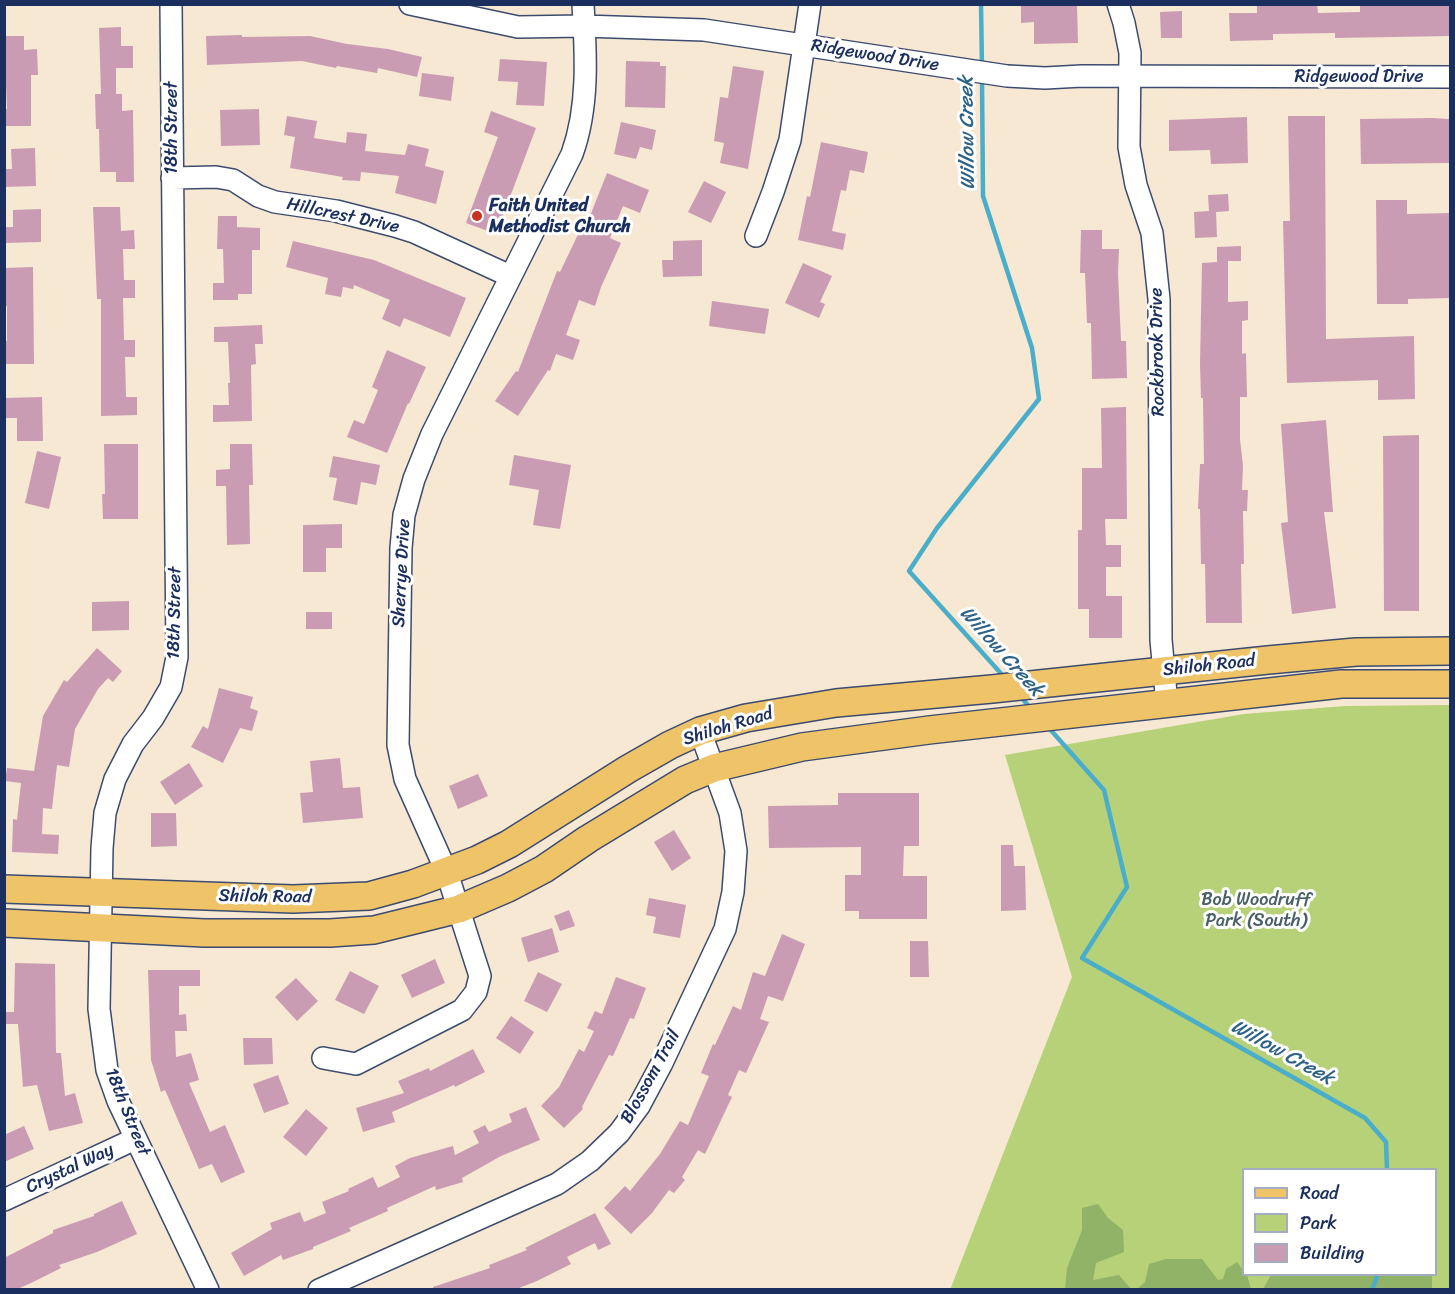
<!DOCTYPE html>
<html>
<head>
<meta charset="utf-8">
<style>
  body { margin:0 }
  #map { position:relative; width:1455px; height:1294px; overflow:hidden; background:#f6e8d2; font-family:Sriracha,sans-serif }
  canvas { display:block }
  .frame { position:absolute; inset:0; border:6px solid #1b2f5e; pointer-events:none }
  .legend { position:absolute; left:1242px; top:1168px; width:195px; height:108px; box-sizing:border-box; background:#fff; border:2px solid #a4acbf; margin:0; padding:8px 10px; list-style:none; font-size:18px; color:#1b2f5e }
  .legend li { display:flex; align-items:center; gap:12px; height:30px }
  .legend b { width:30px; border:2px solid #a4acbf }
</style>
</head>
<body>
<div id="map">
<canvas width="1455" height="1294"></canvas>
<div class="frame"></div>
<ul class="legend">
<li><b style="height:8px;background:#efc469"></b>Road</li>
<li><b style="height:16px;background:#b6d177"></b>Park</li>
<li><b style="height:16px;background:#ca9cb3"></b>Building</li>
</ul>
</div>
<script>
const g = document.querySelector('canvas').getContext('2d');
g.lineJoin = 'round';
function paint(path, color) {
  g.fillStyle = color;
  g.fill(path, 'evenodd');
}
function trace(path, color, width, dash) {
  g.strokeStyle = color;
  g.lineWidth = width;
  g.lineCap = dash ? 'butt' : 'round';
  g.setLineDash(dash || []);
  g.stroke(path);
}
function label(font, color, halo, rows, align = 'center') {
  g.font = font + ' Sriracha,sans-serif';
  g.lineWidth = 6;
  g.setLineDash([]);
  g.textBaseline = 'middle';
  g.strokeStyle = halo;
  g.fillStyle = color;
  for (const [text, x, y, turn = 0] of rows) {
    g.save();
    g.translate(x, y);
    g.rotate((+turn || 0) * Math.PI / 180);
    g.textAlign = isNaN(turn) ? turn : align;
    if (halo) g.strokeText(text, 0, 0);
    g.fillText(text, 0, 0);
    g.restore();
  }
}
paint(new Path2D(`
  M1450,705v584l-500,1 122,-313 -67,-222 239,-41 101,-8zM1244,1170h192v104h-192z`), '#b6d177');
paint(new Path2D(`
  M1098,1204l10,14 15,12 1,22 -28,11 -3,17 26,-5 12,14h-66l2,-21 15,-38v-22z
  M1166,1259h36l16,21 5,-1 3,-10 11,-7 6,8 1,4 3,1 4,14h-114l8,-7 4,-18z
  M1271,1275h161v14h-169z`), '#90b368');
trace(new Path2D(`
  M981,4l1,64
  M982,79l1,117 49,152 7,51 -102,129 -28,43 96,107
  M1020,696l12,14
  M1048,727l56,63 23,97 -45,71 283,160 21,24 1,28
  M1372,1290l6,-16`), '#4aaeca', 4.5);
paint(new Path2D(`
  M1021,4h56l1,39 -44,1v-22l-13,1z
  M1257,4h60l1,9 42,-1v-8l90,1v31l-115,2v-5l-62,1v6l-43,1 -1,-28h28z
  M1182,11v27h-21l-1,-26z
  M121,27v19h12v22h-17v26h6v17l11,-1 1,72h-18v-10h-16l-1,-43h-3l-1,-35h6l-2,-66z
  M242,35v2l68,-1 37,8 41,5 34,8 -5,20 -39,-9 -1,5 -40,-7 -1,2 -34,-7 -95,4 -1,-29z
  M4,36h20v14l13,-1 1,26h-7v51h-27v-17h3z
  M500,59l47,3 -3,44 -28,-1 2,-23 -20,-1z
  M626,61l34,1v4h6l-1,42 -40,-1z
  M733,66l31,5 -16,98 -28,-6 4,-20 -10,-2 6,-44 8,1z
  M422,73l32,4 -3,24 -32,-5z
  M259,109l1,36 -39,1 -1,-36z
  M491,111l45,17 -40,106 -30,-11 32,-86 -14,-5z
  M287,116l30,5 -3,17 32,5 1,-11 20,2 -2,17 40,4 3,-11 21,5 -4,17 19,5 -8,33 -41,-11 4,-17 -38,-4 -1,9 -18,-1 1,-3 -53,-9 5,-31 -11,-2z
  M1288,116h37l1,223 88,-3 1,63 -37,1v-20l-91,3 -4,-162h7z
  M1247,117l1,46 -37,1 -1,-14 -41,1v-31z
  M1432,118l18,1v44l-89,1 -1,-45z
  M621,122l35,8 -4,20 -12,-3 -4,12 -22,-5z
  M821,142l47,10 -4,21 -14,-3 -4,21 -5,-1 -9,41 14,3 -3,16 -45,-10 9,-44 3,1z
  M35,148l1,38 -32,1v-18h8l-1,-20z
  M607,173l42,17 -9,23 -17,-7 -13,32 11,5 -20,44 -6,19 -16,-6 -13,35 14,5 -7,20 -17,-6 -6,17 -2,-1 -30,46 -23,-15 21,-30 2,1 39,-101 3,1 23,-48 3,2z
  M704,181l22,11 -15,31 -23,-11z
  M1228,194l1,17 -13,1 1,25 -22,1 -1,-26 15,-1 -1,-16z
  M1376,200h31v14l43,-1v85l-42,1v5h-31z
  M93,207h27l1,24 13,-1 1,19h-12l1,31h11v18h-12l1,42h11v17h-10l1,40h11v18l-36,1v-117h-4z
  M41,209v33l-37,1v-16h9v-17z
  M218,216h19v11l23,1v22h-8v44h-14v6h-25v-17h11l-1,-34h-6z
  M1081,230h21v19h17l-1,24 3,68h5l1,37 -35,1 -1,-56h-4l-2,-50h-5z
  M702,240v36l-39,1 -1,-17h11v-19z
  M293,241l81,19 92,38 -16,39 -46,-19 -4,9 -18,-8 8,-19 -36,-15 -1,4 -10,-2 -2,10 -16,-3 3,-16 -42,-11z
  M1241,246v15h-13v41l20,-1v19l-6,1v33l4,-1 1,44h-7v42l3,27 -1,24h6l-1,21h-4l1,53h-3l1,59h-36l-1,-59h-4l-1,-55h-2l2,-45h4l-1,-66h-2l-1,-34 2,-101 15,-1v-15z
  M803,263l29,13 -12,26 5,2 -6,14 -34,-15z
  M33,267l1,97h-30v-23h3v-35h-3v-38z
  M712,301l57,8 -4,25 -56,-8z
  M262,325l1,19h-8l1,20 -5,1 1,56 -39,1v-17h16l-1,-22h2l-2,-41h-14v-15z
  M387,350l39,17 -17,37 -1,-1 -21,50 -40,-16 7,-17 10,4 14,-34 -6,-3z
  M42,397l1,44h-26v-23h-12v-20z
  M1126,407l1,112h-22l1,26h15v22h-15v29h16v42h-33v-29h-11v-79h4v-62h20l-1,-60z
  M1326,420l7,92h-9l12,96 -44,6 -11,-91 7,-1 -7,-98z
  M1419,435v176h-35l-1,-175z
  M104,444h34v75h-35l-1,-25h3z
  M230,444h22l1,41h-4l1,59 -23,1 -1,-59h-10v-16l14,-1z
  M37,451l24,6 -12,52 -24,-6z
  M514,455l57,10 -11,64 -27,-4 6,-35 -30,-5z
  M333,456l47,9 -4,20 -15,-3 -4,23 -24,-5 4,-22 -8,-1z
  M342,524v24h-16v24h-23v-47z
  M129,601v29l-37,1v-29z
  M306,612h26v17h-26z
  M97,648l25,23 -9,11 -5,-4 -10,11 -23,40 -6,38 -12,-2 -5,44 -9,-1 -1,26 17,1 -1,19 -46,-2 1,-33 4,1 4,-37 -16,-2 2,-13 27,3 9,-55 21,-36 3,2z
  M219,688l34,9 -3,11 8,3 -6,20 -12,-3 -17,35 -32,-16 12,-21 5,3z
  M340,758l3,30 17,-1 3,31 -60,5 -3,-30 13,-1 -3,-31z
  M189,763l14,23 -28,19 -15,-23z
  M478,774l10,22 -30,13 -9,-23z
  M838,793h81v53h-15l-1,30h24v43h-68v-8h-14v-36h16v-28l-92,1 -1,-42 70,-1z
  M151,813h25l1,33 -26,1z
  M674,830l17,28 -19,13 -18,-29z
  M1001,845h12l1,21h11l1,44 -25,1z
  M649,898l37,7 -6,33 -27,-5 3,-16 -10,-2z
  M569,910l6,16 -15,5 -6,-15z
  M552,928l7,24 -31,10 -7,-24z
  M782,934l23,10 -22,57 -15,-5 -8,23 9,3 -23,51 -7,-3 -11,25 4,2 -27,57 -7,-4 -16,27 3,3 -11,13 -5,-3 -17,23 -21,21 -27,-26 21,-22 5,5 30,-37 20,-33 8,4 21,-49 -8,-3 12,-29 2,1 18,-39 8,4 12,-38 12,4z
  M910,941h18l1,36h-19z
  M435,959l10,24 -33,15 -11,-23z
  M15,963l40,1 1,89h5l4,43 10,-3 8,30 -34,8 -12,-46 -14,2 -5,-63h-13v-12h9z
  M148,970h52v16h-21v29l7,-1 1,17h-12l1,26 15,-4 8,27 -10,3 21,49 15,-7 20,47 -24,11 -9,-19 -13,5 -34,-79 -4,2 -10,-32z
  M350,971l29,15 -15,28 -29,-14z
  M538,972l24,12 -15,28 -23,-11z
  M616,977l30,11 -12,31 -4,-1 -17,38 -4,-1 -27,52 1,2 -19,19 -23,-22 18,-19 20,-38 5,3 10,-21 -7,-3 8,-17 7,3z
  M296,978l22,23 -21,20 -22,-24z
  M511,1016l23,16 -14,22 -24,-16z
  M243,1038h29l1,26 -29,1z
  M473,1049l12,23 -30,15 -1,-2 -62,27 3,10 -32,10 -7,-24 48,-15 -6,-12 31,-13 1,3z
  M278,1075l11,29 -25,9 -11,-29z
  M526,1107l14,33 -39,16 -39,22 1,4 -27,8 -1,-4 -48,22 1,3 -39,17 2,3 -38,16v2l-30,11 -2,-5 -37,21 -13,-23 41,-24 -2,-6 30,-11 4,10 22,-9 -4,-11 27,-11 -1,-2 25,-12 5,11 22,-11 -5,-11 15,-8 43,-12 2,9 24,-12 -6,-12 12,-6 4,7 23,-10 -3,-8z
  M306,1109l22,19 -22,28 -23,-19z
  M24,1126l10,23 -30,13v-27z
  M122,1201l15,33 -40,18 -38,13 2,3 -30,15 -16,7h-8l-3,-7v-25l49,-25v-3l41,-14v-2z
  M595,1213l16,31 -13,6 -3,-7 -28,14 4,7 -34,17 -23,9h-81v-3l57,-19 -1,-3 38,-15 -2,-2z`), '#ca9cb3');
const minor = new Path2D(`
  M171,4l6,653 -6,30 -18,31 -20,26 -18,35 -10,34 -3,35 -3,161 8,61 11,31 90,189
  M410,4l108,23 66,-1 120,4 303,46 38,2 37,-2 368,1
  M1118,4l6,19 6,30 -1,94 7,38 16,48 7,66 2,341 6,64
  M172,178l44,-1 17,3 25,16 17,6 61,9 59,15 19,6 96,44
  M756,236l17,-44 17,-52 20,-136
  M323,1058l33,6 106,-54 14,-18 4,-16 -33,-103 -42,-94 -7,-34 3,-197 3,-33 10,-36 18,-45 140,-280c17,-47 14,-99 11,-150
  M4,1200l131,-61
  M319,1290l238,-106 33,-23 29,-28 20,-27 23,-43 63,-134 8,-37 3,-41 -6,-38 -30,-82`);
const major = new Path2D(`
  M4,889l289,10 76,-3 44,-12 64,-24 32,-16 119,-75 42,-24 30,-14 46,-13 90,-15 156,-14 276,-29 88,-8 94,-1
  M4,923l200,10h126l44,-3 85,-21 49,-21 36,-19 44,-30 97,-59 29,-12 88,-21 127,-17 412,-46h109`);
trace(minor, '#3c4b6f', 24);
trace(major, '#3c4b6f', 30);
trace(minor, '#fff', 21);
trace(major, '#efc469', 27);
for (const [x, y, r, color] of [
  [477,216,6,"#c8321e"]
]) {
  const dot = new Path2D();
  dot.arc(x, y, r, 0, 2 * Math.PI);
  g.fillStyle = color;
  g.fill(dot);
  trace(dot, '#fff', 2);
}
label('18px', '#1b2f5e', '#fff', [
  ["Ridgewood Drive",875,56,9],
  ["Ridgewood Drive",1359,77],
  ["18th Street",172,128,-90],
  ["Hillcrest Drive",343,216,12],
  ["Rockbrook Drive",1158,352,-91],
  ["Sherrye Drive",402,573,-87],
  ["18th Street",175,613,-89],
  ["Shiloh Road",1209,666,-6],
  ["Shiloh Road",728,727,-17],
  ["Shiloh Road",265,897,1],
  ["Blossom Trail",651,1077,-61],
  ["18th Street",127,1112,68],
  ["Crystal Way",70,1169,-25]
]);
label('bold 18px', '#1b2f5e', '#fff', [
  ["Faith United",489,206],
  ["Methodist Church",489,227]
], 'left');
label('18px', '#4a6066', '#fff', [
  ["Bob Woodruff",1256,900],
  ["Park (South)",1256,921]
]);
label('italic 20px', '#2e6289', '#fff', [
  ["Willow Creek",968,133,-91],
  ["Willow Creek",1001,652,48],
  ["Willow Creek",1282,1053,29]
]);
</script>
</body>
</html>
